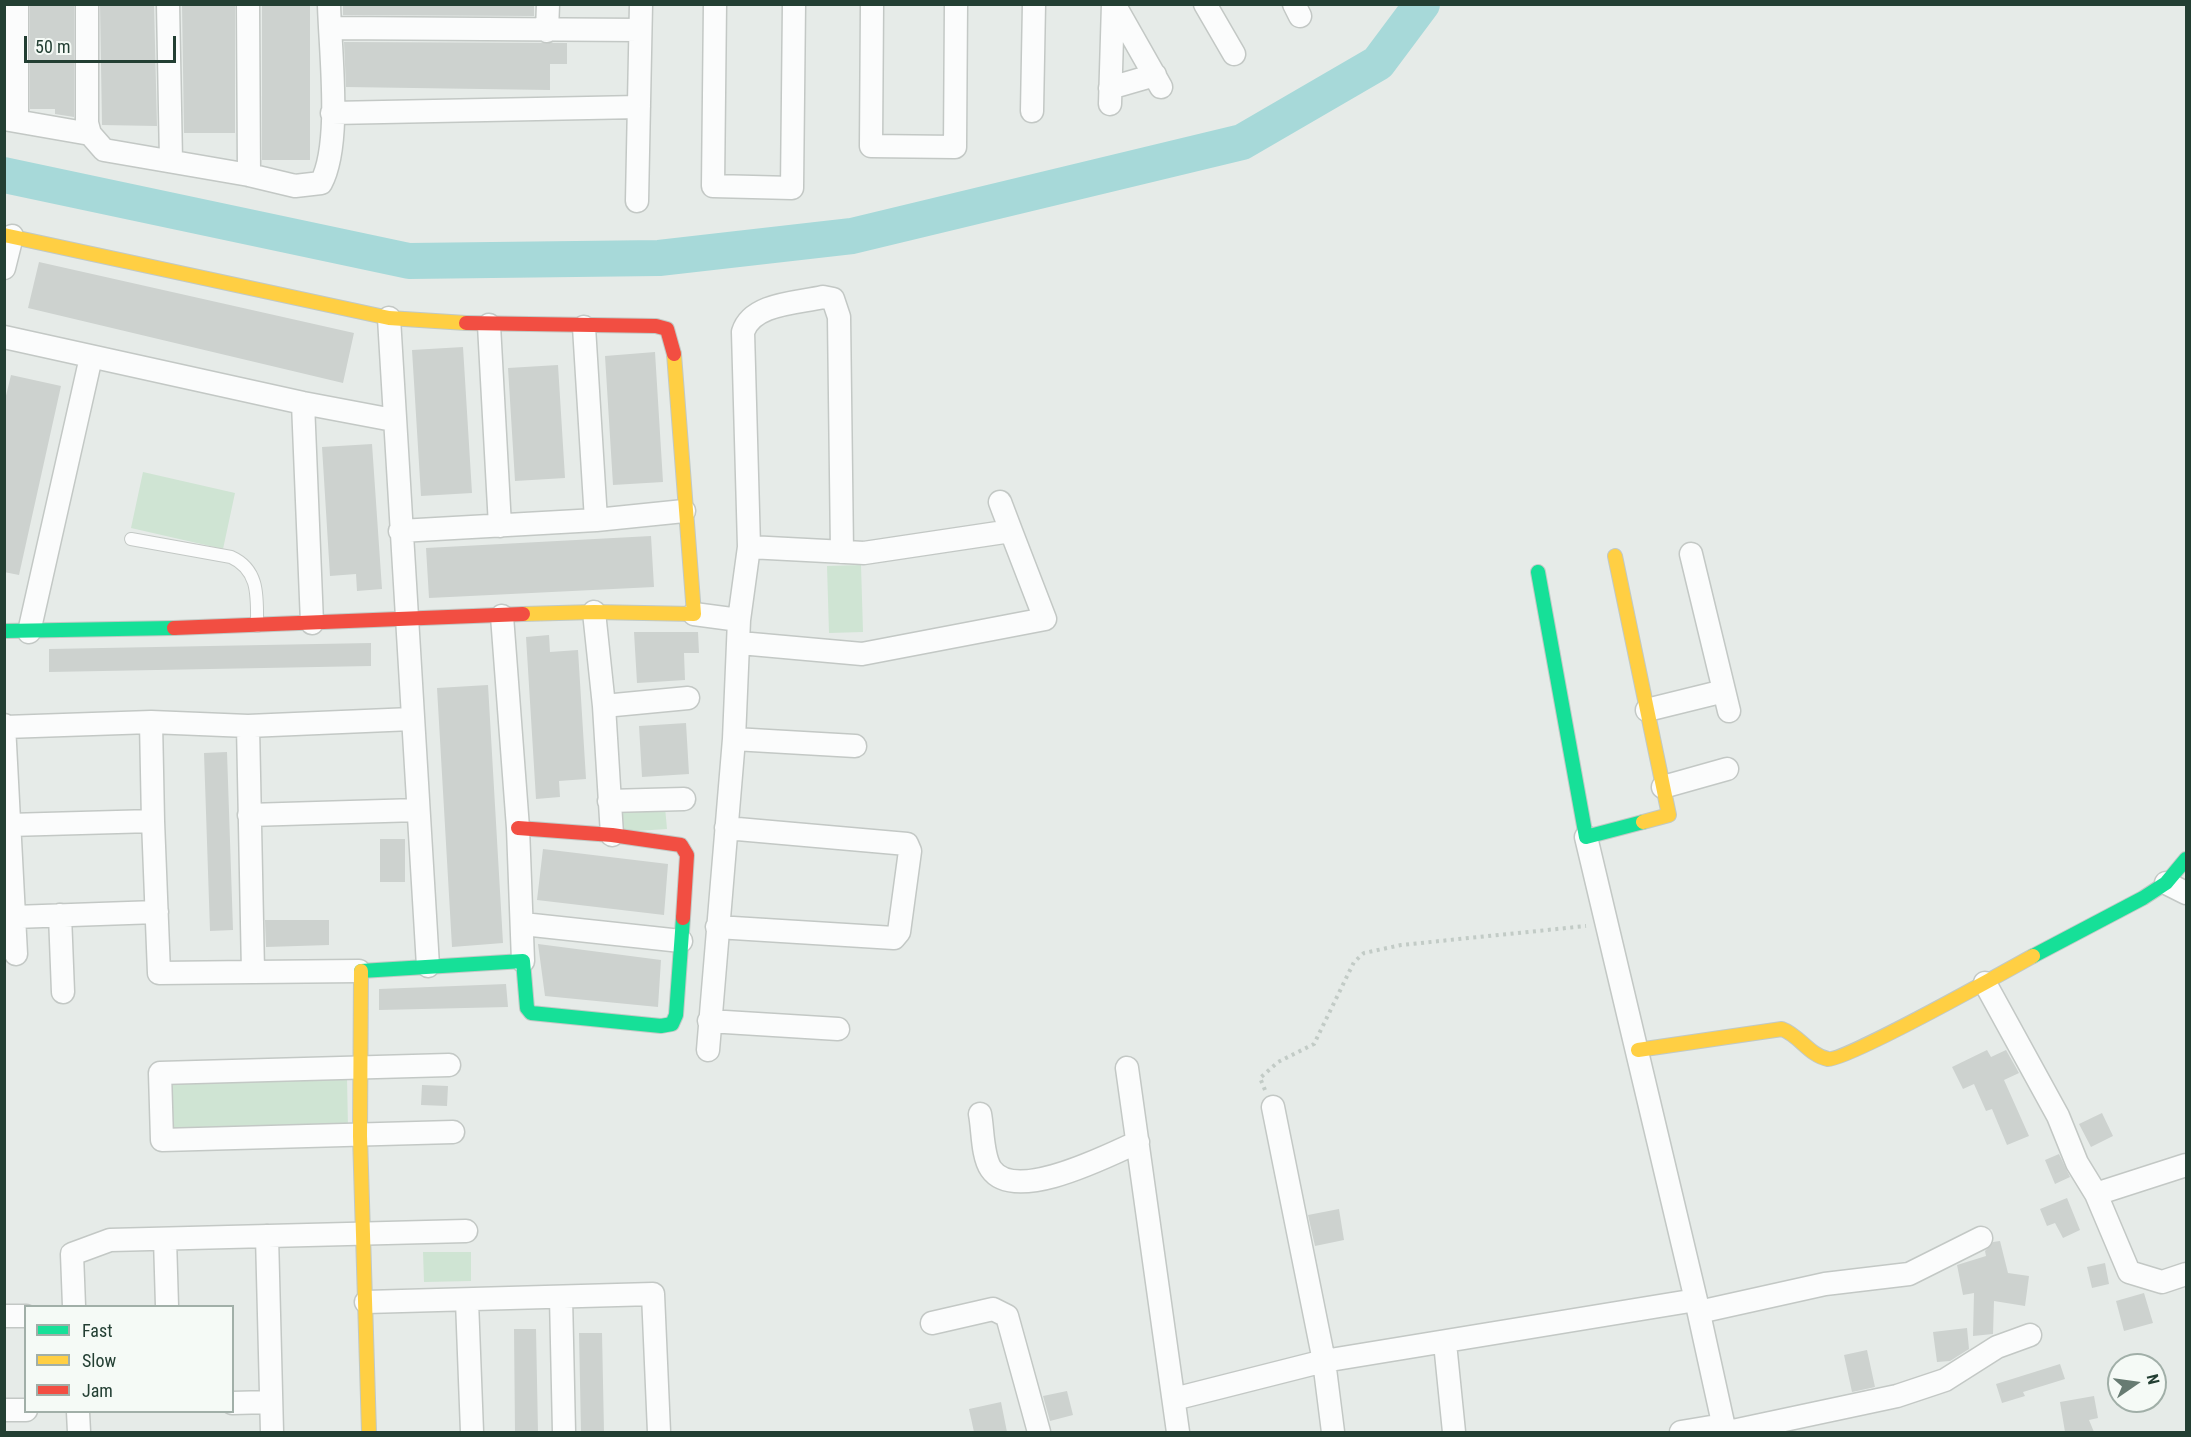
<!DOCTYPE html>
<html>
<head>
<meta charset="utf-8">
<style>
  body { margin:0 }
  #map { position:relative; width:2191px; height:1437px; overflow:hidden; background:#e6ebe8; font-family:"Roboto Condensed",sans-serif }
  canvas { display:block }
  .frame { position:absolute; inset:0; border:6px solid #233f33; pointer-events:none }
  .legend { position:absolute; left:24px; top:1305px; width:210px; height:108px; box-sizing:border-box; background:#f5faf6; border:2px solid #a1afa8; margin:0; padding:8px 10px; list-style:none; font-size:18px; color:#233f33 }
  .legend li { display:flex; align-items:center; gap:12px; height:30px }
  .legend b { width:30px; border:2px solid #a1afa8 }
  .north { position:absolute; left:2107px; top:1353px; width:60px; height:60px; box-sizing:border-box; background:#f5faf6; border:2px solid #a1afa8; border-radius:50%; rotate:77deg; font-size:16px; font-weight:700; line-height:24px; text-align:center; color:#233f33 }
  .north::after { content:''; display:block; margin:auto; width:21px; height:27px; background:#677b72; clip-path:polygon(50% 0,100% 100%,50% 72%,0 100%) }
  .scale { position:absolute; left:24px; top:36px; width:152px; height:27px; box-sizing:border-box; border:3px solid #233f33; border-top:0; padding-left:8px; font-size:18px; line-height:21px; white-space:nowrap; color:#233f33; -webkit-text-stroke:4px #f5faf6; paint-order:stroke }
</style>
</head>
<body>
<div id="map">
<canvas width="2191" height="1437"></canvas>
<div class="frame"></div>
<ul class="legend">
<li><b style="height:8px;background:#16e098"></b>Fast</li>
<li><b style="height:8px;background:#ffcf43"></b>Slow</li>
<li><b style="height:8px;background:#f24e42"></b>Jam</li>
</ul>
<div class="north">N</div>
<div class="scale">50 m</div>
</div>
<script>
const g = document.querySelector('canvas').getContext('2d');
g.lineJoin = 'round';
function paint(path, color) {
  g.fillStyle = color;
  g.fill(path, 'evenodd');
}
function trace(path, color, width, dash) {
  g.strokeStyle = color;
  g.lineWidth = width;
  g.lineCap = dash ? 'butt' : 'round';
  g.setLineDash(dash || []);
  g.stroke(path);
}
paint(new Path2D(`
  M143,472l92,21 -12,56 -92,-21z
  M861,565l2,67 -34,1 -2,-67z
  M665,807l2,22 -46,3 -2,-22z
  M347,1077l1,51 -180,3 -1,-51z
  M423,1252h48v29l-47,1z`), '#cfe4d3');
trace(new Path2D(`
  M4,175l405,86 250,-3 193,-22 390,-94 136,-79 44,-59`), '#a7d9d9', 36);
paint(new Path2D(`
  M30,4h44v113l-19,-3v-5h-25z
  M100,4h54l3,122 -55,-1z
  M182,4h53v129h-51z
  M262,4h48v156h-48z
  M343,4h191v12l-191,-1z
  M344,42l223,1v21h-17v26l-204,-3z
  M39,262l315,71 -11,50 -315,-75z
  M463,347l9,146 -51,3 -9,-146z
  M655,352l8,130 -50,3 -8,-129z
  M558,365l7,113 -50,3 -7,-113z
  M11,375l50,11 -42,189 -15,-3v-168z
  M372,444l10,145 -25,2 -1,-17 -26,2 -8,-129z
  M651,536l3,51 -225,11 -3,-50z
  M634,632h64l1,21h-15l1,27 -48,3z
  M549,635l1,17 28,-2 8,129 -27,2 1,16 -24,2 -10,-162z
  M371,643v23l-322,6v-23z
  M488,685l15,258 -51,4 -15,-259z
  M686,723l3,51 -47,3 -3,-51z
  M227,752l6,178 -23,1 -6,-178z
  M380,839h25v43h-25z
  M543,849l125,15 -4,51 -127,-15z
  M265,920h64v25l-63,2z
  M538,944l123,16 -3,47 -113,-11z
  M506,984l2,23 -129,3v-21z
  M1987,1050l4,7 15,-7 13,23 -15,7 25,56 -22,9 -15,-36 -6,2 -12,-27 -11,5 -11,-22z
  M422,1085l26,1 -1,20 -26,-1z
  M2102,1113l11,23 -22,11 -12,-23z
  M2059,1154l11,23 -15,7 -10,-24z
  M2067,1198l13,32 -17,8 -8,-15 -8,3 -7,-17z
  M1339,1209l5,31 -29,6 -7,-31z
  M2000,1241l8,32 21,3 -4,30 -31,-5 -1,33 -20,2 1,-43 -11,2 -6,-30 29,-9 -1,-5 8,-9z
  M2105,1263l4,21 -17,4 -5,-21z
  M2144,1293l9,30 -29,8 -8,-30z
  M1967,1328l2,21 -19,12 -13,1 -4,-30z
  M514,1329h22l2,103h-23z
  M579,1333h23l2,99h-23z
  M1867,1350l8,37 -23,5 -8,-37z
  M2060,1364l5,15 -42,13 2,4 -23,7 -6,-19z
  M1067,1391l6,24 -23,6 -7,-25z
  M2094,1396l4,22 -9,2 5,12h-29l-5,-30z
  M1001,1402l6,30h-33l-5,-23z`), '#cdd2cf');
const lane = new Path2D(`
  M131,539l100,18c29,13 26,41 26,69`);
const street = new Path2D(`
  M87,4v119l3,11 14,16 145,25 46,11 26,-3c21,-39 9,-132 8,-179
  M168,4l3,157
  M248,4l1,171
  M715,4l-2,182 79,2 2,-184
  M872,4l-1,142 84,1 1,-143
  M1114,4l47,83
  M1205,4l29,50
  M1294,4l6,12
  M330,28l310,2
  M547,31l1,-27
  M1110,88l45,-13
  M1110,104l3,-100
  M1032,111l2,-107
  M332,113l307,-6
  M4,119l86,15
  M17,120v-116
  M637,201l4,-197
  M4,268l8,-32
  M389,318l39,648
  M489,325l11,201
  M584,327l12,193
  M4,337l299,66 90,17
  M303,403l9,220
  M1000,502l11,29
  M400,531l196,-11 88,-9
  M749,547l-6,-215c9,-29 55,-29 80,-35l10,2 6,18 3,235
  M1691,554l38,157
  M594,612l10,94 8,129
  M694,614l45,6 -5,119 -26,311
  M502,616l16,212 5,133
  M739,620l10,-73 115,6 147,-22 34,88 -183,35 -122,-11
  M29,632l62,-275
  M604,706l84,-8
  M1647,710l77,-19
  M151,722l2,99
  M4,725l12,229
  M248,726l5,246 106,-1
  M5,727l146,-5 97,4 164,-7
  M734,739l121,7
  M1663,787l64,-18
  M609,801l75,-2
  M249,815l169,-5
  M9,825l144,-4 6,152 94,-1
  M1586,837l110,463 29,132
  M2166,883l20,10
  M60,915l3,77
  M14,917l143,-5
  M523,924l158,17
  M717,927l177,11 5,-6 11,-81 -3,-7 -181,-16
  M1985,983l73,133 19,47 19,31 90,-29
  M709,1021l129,8
  M449,1065l-289,8 2,67 291,-8
  M1127,1068l51,364
  M1273,1107l51,254 9,71
  M980,1114c3,15 2,42 11,55 24,35 118,-14 147,-27
  M2096,1194l33,78 33,10 24,-8
  M267,1236l5,196
  M165,1239l2,67
  M561,1297l3,135
  M467,1301l5,131
  M366,1302l287,-8 6,138
  M74,1306l-2,-52 38,-14 356,-9
  M1699,1312l126,-28 84,-10 72,-36
  M4,1316h22
  M932,1323l61,-14 14,7 32,116
  M1445,1343l9,89
  M1174,1399l150,-38 372,-61
  M232,1403l39,-1
  M4,1410h22
  M78,1412l1,20
  M1681,1432l42,-7
  M1728,1432l169,-36 48,-16 52,-33 33,-12`);
const fast = new Path2D(`
  M1538,572l48,265 57,-15
  M4,631l170,-3
  M2033,956l110,-58 23,-15 20,-24
  M361,971l162,-10 4,47 4,5 130,13 11,-2 4,-9 7,-97`);
const slow = new Path2D(`
  M4,235l385,83 77,5
  M1615,556l54,259 -26,7
  M523,614l71,-2 100,2 -20,-260
  M361,971l-1,165 9,296
  M1638,1050l144,-21c17,6 28,27 46,30 16,3 178,-88 205,-103`);
const jam = new Path2D(`
  M466,323l190,3 11,3 7,25
  M174,628l349,-14
  M518,828l94,7 69,10 6,10 -4,63`);
trace(lane, '#c3c8c5', 14);
trace(street, '#c3c8c5', 25);
trace(fast, '#c1c9c5', 16);
trace(slow, '#c1c9c5', 16);
trace(jam, '#c1c9c5', 16);
trace(new Path2D(`
  M1265,1090l-5,-12 18,-16 36,-18 40,-82 10,-9 37,-8 185,-19`), '#c2cbc6', 4, [3, 4.5]);
trace(lane, '#fbfcfc', 12);
trace(street, '#fbfcfc', 22);
trace(fast, '#16e098', 14);
trace(slow, '#ffcf43', 14);
trace(jam, '#f24e42', 14);
</script>
</body>
</html>
